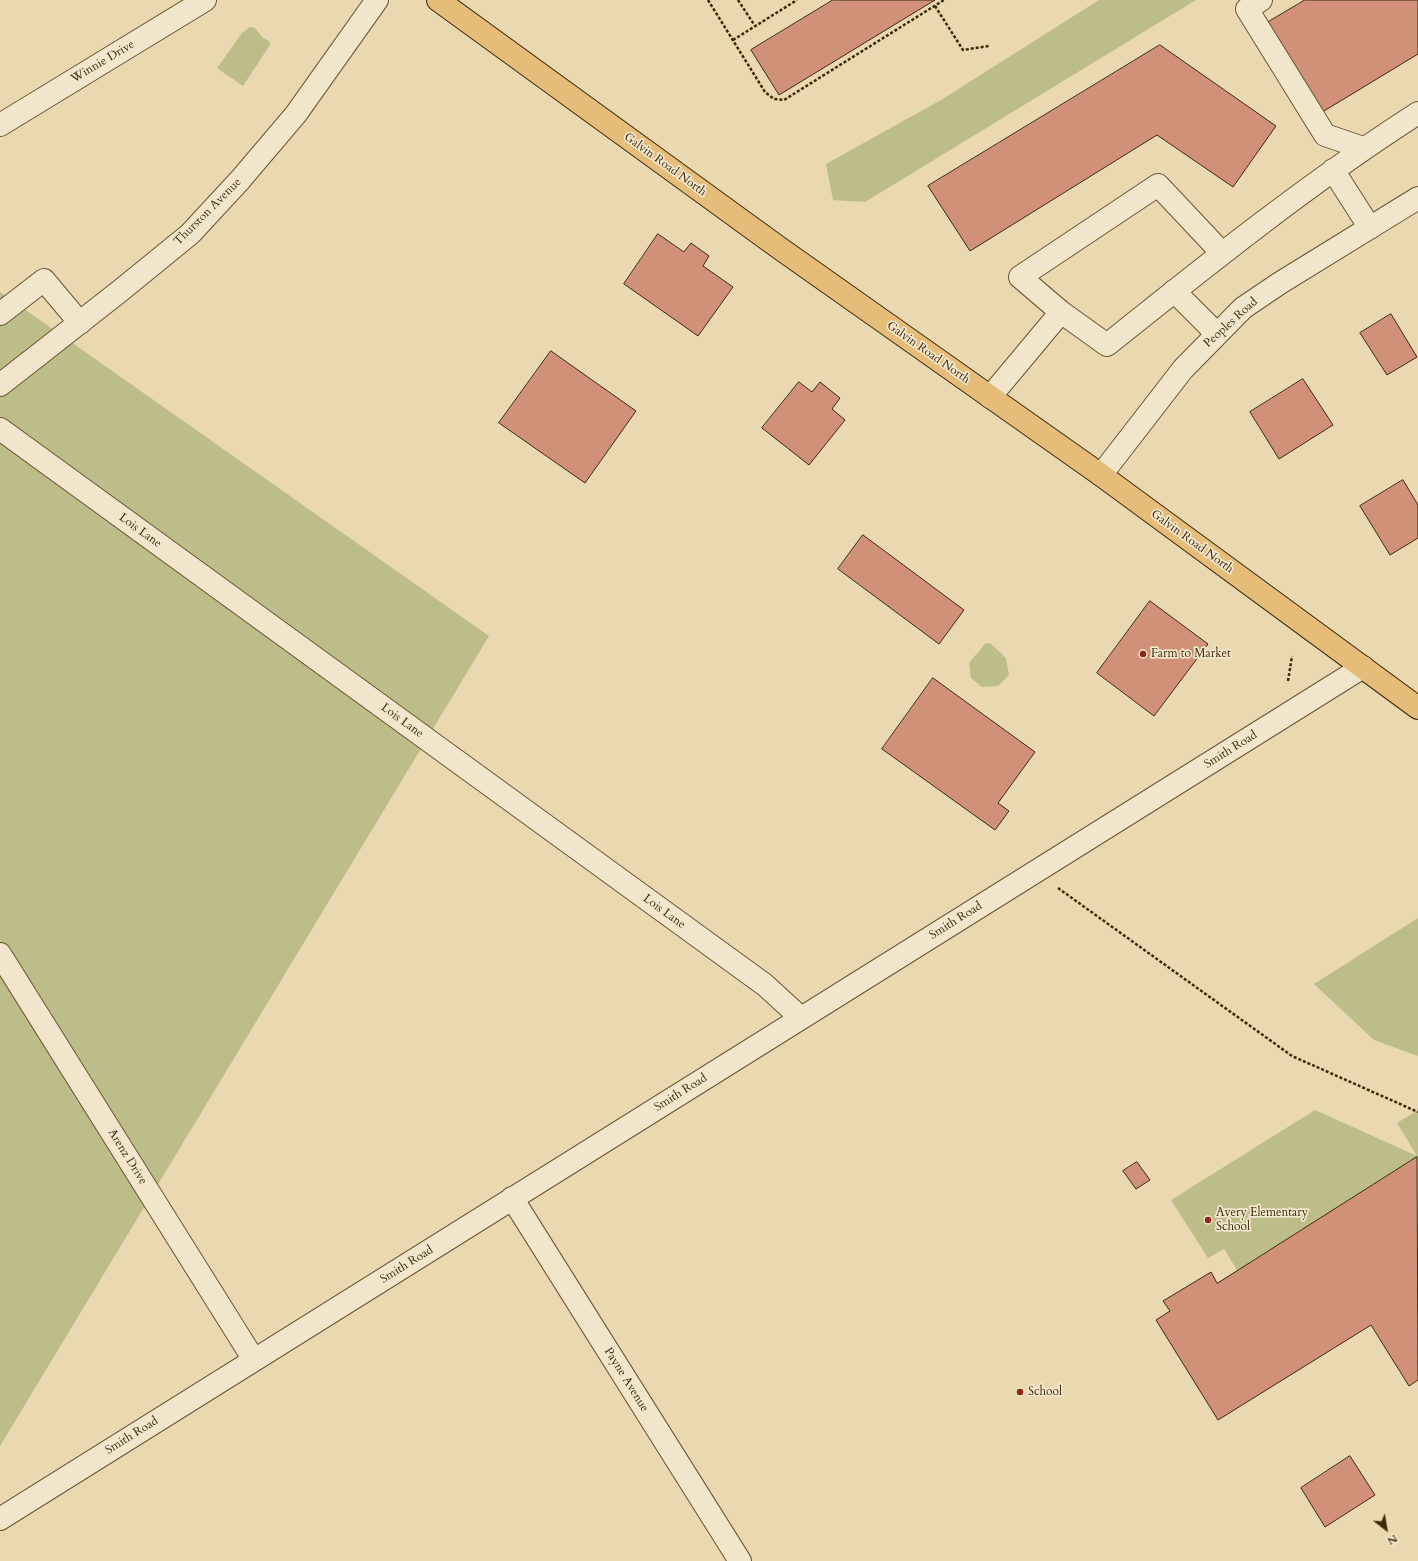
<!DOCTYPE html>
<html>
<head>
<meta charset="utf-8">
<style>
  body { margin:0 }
  #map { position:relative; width:1418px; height:1561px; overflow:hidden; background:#ead8b0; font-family:Cardo,serif }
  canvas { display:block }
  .north { position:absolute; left:1366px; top:1509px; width:40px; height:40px; -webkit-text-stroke:3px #f1e6cc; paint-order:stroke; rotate:149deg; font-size:11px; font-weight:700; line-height:16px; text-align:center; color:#3d290b }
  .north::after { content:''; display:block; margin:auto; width:14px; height:18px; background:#3d290b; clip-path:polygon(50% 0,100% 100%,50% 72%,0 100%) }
</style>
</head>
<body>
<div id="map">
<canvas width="1418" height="1561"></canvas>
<div class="north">N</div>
</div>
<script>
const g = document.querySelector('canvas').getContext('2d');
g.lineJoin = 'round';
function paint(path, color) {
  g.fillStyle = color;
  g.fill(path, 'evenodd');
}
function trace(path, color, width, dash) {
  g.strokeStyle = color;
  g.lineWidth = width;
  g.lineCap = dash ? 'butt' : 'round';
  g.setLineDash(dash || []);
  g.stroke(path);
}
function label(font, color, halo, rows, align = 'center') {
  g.font = font + ' Cardo,serif';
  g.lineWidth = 3.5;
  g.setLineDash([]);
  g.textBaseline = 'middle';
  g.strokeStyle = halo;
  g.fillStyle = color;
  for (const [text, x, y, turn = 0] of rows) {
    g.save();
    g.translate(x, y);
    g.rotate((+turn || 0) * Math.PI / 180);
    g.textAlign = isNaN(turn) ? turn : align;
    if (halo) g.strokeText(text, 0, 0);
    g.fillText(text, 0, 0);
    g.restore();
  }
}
paint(new Path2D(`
  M1099,0h97l-331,202 -32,-2 -7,-36 115,-64z
  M250,27l5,1 7,9 8,5v3l-27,41 -26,-18 25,-35z
  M0,292l489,344 -489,810z
  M990,643l16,15 3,17 -11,11 -16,1 -11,-9 -2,-15 16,-19z
  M1418,918v138l-44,-16 -60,-56z
  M1315,1110l102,46 -20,-33 21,-13v47l-181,113 -13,-21 -16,9 -37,-58z`), '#bcbd88');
const building = new Path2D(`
  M833,0h102l-156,95 -28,-45z
  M1305,0h113v54l-99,60 -54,-90z
  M1160,45l116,81 -43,61 -76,-52 -187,116 -42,-65z
  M658,234l26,18 7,-9 18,13 -6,10 30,21 -35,49 -74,-52z
  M1391,314l26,43 -30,18 -27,-42z
  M551,351l85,60 -51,72 -86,-60z
  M1303,379l30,46 -54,34 -29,-47z
  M799,382l13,10 8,-10 20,16 -8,11 13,11 -36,45 -47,-37z
  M1403,480l15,25v33l-28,17 -30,-49z
  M863,535l101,75 -25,34 -101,-75z
  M1150,601l58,43 -54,72 -57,-43z
  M933,678l102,74 -37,51 11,8 -14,19 -113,-81z
  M1417,1157l1,223 -9,6 -38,-61 -153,95 -62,-100 14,-9 -7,-10 48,-29 6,11z
  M1137,1162l13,18 -14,9 -13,-18z
  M1350,1456l25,39 -50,32 -24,-39z`);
paint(building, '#d19178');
trace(building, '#3d290b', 1);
const minor = new Path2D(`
  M1261,0l-14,9 78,126 38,13
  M0,125l205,-125
  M1333,170l37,58
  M1174,291l43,43
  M1061,312l-41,-35 138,-92 64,68
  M0,314l44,-34 36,43
  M0,385l120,-94 70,-57 50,-54 56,-66 81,-114
  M990,397l71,-85 46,33c101,-81 202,-162 311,-232
  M0,429l765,556 36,33
  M1101,475l82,-106 60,-61 37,-25 138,-85
  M0,954l254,406
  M512,1198l228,363
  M0,1519l1363,-852`);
const major = new Path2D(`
  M438,0l340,247 323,228 317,233`);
trace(minor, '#685534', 24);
trace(major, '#3d290b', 24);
trace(new Path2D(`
  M708,0l57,92 9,7 10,1 160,-100
  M738,0l17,26
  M935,6l28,44 26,-4
  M733,40l64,-40
  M1288,681l4,-25
  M1058,888l234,168 126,56`), '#3d290b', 2.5, [3, 2]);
trace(minor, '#f1e6cc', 22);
trace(major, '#e5bc78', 22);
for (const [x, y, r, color] of [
  [1143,654,4,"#8f2418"],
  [1208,1220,4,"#8f2418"],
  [1020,1392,4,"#8f2418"]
]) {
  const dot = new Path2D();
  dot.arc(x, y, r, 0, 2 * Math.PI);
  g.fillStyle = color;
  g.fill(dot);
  trace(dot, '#f1e6cc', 1.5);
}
label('12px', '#3d290b', '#f1e6cc', [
  ["Winnie Drive",103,62,-31],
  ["Galvin Road North",665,165,36],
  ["Thurston Avenue",208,212,-45],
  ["Peoples Road",1231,323,-42],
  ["Galvin Road North",928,353,35],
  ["Lois Lane",140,531,36],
  ["Galvin Road North",1192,542,36],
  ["Lois Lane",402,721,36],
  ["Smith Road",1231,750,-32],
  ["Lois Lane",664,912,36],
  ["Smith Road",956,921,-32],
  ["Smith Road",681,1093,-32],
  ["Arenz Drive",127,1157,58],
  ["Smith Road",407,1265,-32],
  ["Payne Avenue",626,1380,58],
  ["Smith Road",132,1436,-32]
]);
label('12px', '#3d290b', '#f1e6cc', [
  ["Farm to Market",1151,654],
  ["Avery Elementary",1216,1213],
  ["School",1216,1227],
  ["School",1028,1392]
], 'left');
</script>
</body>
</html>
